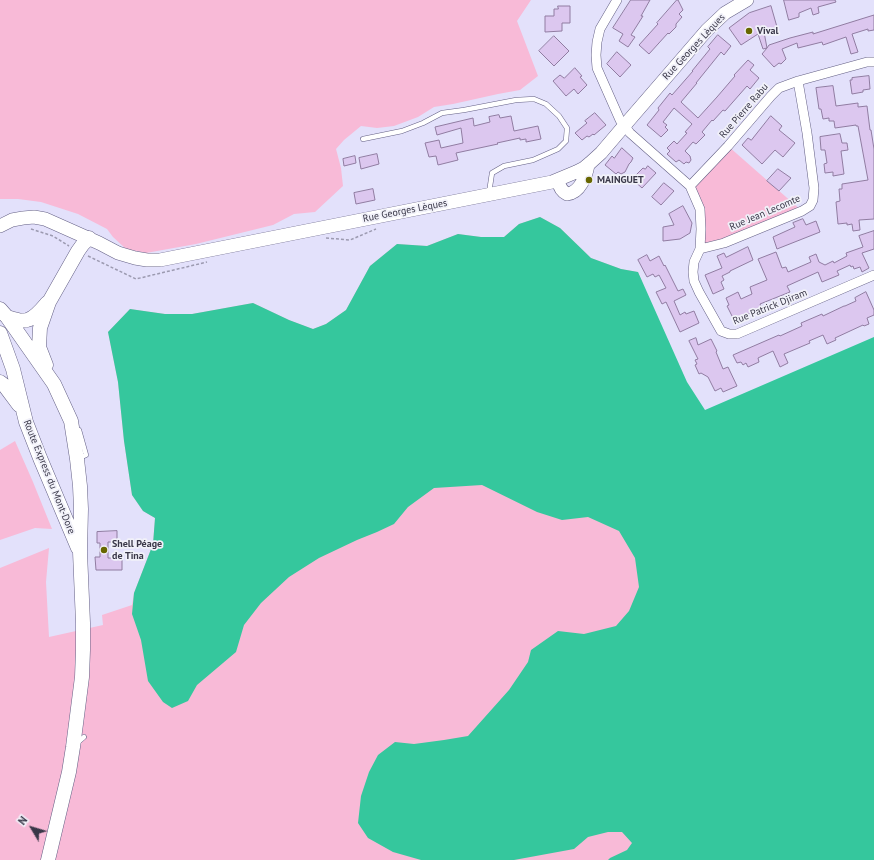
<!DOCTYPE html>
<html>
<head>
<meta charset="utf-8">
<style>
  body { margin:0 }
  #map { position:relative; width:874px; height:860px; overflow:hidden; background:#e3e1fb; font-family:"PT Sans",sans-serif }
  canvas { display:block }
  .north { position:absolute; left:12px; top:808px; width:40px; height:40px; -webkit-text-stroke:3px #f1f1f9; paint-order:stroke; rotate:308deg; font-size:11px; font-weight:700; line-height:16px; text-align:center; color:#393748 }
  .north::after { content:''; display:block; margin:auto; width:14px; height:18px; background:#393748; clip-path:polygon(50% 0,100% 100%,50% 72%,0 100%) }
</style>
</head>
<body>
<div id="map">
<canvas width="874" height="860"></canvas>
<div class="north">N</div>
</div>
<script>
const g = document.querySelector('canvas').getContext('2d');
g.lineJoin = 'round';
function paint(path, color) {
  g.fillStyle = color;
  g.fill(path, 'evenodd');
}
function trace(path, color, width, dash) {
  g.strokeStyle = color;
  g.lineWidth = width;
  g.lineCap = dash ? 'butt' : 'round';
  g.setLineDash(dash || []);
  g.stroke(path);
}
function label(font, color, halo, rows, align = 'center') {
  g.font = font + ' "PT Sans",sans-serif';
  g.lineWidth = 3.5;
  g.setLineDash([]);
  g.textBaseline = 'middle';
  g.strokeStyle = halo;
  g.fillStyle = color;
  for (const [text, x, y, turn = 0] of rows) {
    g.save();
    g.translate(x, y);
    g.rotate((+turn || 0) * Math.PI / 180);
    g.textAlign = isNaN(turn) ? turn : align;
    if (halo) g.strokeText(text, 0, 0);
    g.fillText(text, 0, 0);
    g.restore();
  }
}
paint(new Path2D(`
  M0,0h531l-14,21 21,55 -18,14 -22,4 -45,10 -19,3 -16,10 -24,9 -17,2 -16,-2 -17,14 -8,9 5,19 2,18 -28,26 -21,2 -21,11 -77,19 -50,9 -20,-4 -13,-12 -6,-8 -29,-15 -37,-12 -23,-3h-18z
  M728,146l74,65 -102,38 1,-20 -11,-43z
  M540,217l20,11 31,30 30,11 17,3 236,588h-874v-292l49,-20 -3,34 3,55 54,-12 -1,-10 30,-10 2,-12 19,-49 2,-26 -12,-7 -11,-16 -8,-54 -6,-59 -10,-50 22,-23 35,5h27l61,-11 36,17 24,9 13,-5 20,-14 24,-44 27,-22 30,2 31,-12 23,3h23l15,-13z
  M15,441l18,41 19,47 -17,-1 -35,12v-90z`), '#f8bad7');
paint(new Path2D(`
  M540,217l20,11 31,30 30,11 17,3 49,110 18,28 169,-73v523h-266l2,-2 17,-8 5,-7 -10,-11h-14l-20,5 -14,12 -60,11h-93l-28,-8 -25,-14 -10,-15 3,-27 8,-24 9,-17 17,-13 19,2 30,-4 24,-4 41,-46 19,-28 3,-12 27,-19 26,3 32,-8 13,-15 10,-24 -4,-29 -16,-27 -31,-14 -26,3 -25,-8 -55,-27 -48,3 -26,19 -14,17 -17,8 -20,8 -38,18 -30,19 -28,26 -17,22 -8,27 -39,33 -9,16 -16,7 -9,-6 -15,-21 -7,-41 -9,-26 2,-21 19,-49 2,-26 -12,-7 -11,-16 -8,-54 -6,-59 -10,-50 22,-23 35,5h27l61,-11 36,17 24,9 13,-5 20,-14 24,-44 27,-22 30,2 31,-12 23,3h23l15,-13z`), '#35c79d');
const building = new Path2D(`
  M631,0h19l-9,16h2l-12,19 4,2 -7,10 -9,-6 4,-7 -10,-6z
  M677,0h1l5,10 -4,4 3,3 -6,7v3l-7,7 -1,-1 -19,21 -10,-9 19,-21 -1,-1z
  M784,0h51l1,2 -18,5 1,6 -6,2 -2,-7 -12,5v4l-10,3z
  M558,6h12v17h-8v8l-17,1v-16h9v-7h4z
  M771,6l6,21 -13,5 3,16 2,-3 21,-7 23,-6v2l61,-19v15l-6,1v-2l-16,5 6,18 -7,2 -5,-17 -23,8 -1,-3 -24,6 -1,-5 -15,6 4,10 -5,5 -2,-1 -5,4 -12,-13 5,-6 -4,1 -5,-15 -17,11 -12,-17 20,-15z
  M718,35l13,11 -7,9 -3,-3 -25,31h1l-16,19 17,16 19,-21 18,-21 -1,-1 14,-15 6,5 -4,5 9,8 -9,11 -3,-3 -22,25 -2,-1 -10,11 -1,-1 -10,12 3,3 -9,9 -3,-2 -8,9 5,5 1,4 -2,3 -3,-1 -2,2 -5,-4 -3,2 -9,-8 3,-3 -3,-3 7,-7 3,3 10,-11 -2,-1 7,-8 -18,-16 -11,14 4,3 -2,2 3,3 -7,7 -14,-12 12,-15 -1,-2 12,-15 2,2 21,-24h-1l18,-22 -2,-2z
  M554,36l15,15 -15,15 -15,-15z
  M617,52l14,13 -11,12 -13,-13z
  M575,68l7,8 -2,1 7,8 -9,9 -4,-5 -8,7 -13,-15 7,-6 4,3z
  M869,76l1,13 -7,1v2l-11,2 -2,-14h2v-2z
  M833,86l3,20 22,-3v4l9,-1 3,24h1l3,19v70l-15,1 1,10 -7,1 -1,-7 -5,1v-2l-9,1 -2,-22 4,-1 -1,-12h3v-5l26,-4 -10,-54h-2v-1l-21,3 -1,-7h-5v-3l-6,1 -2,-10h-2l-3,-21z
  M595,113l11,12 -12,10 -1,-1 -4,3 -2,-1 -5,4 -7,-7 12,-10 -2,-2z
  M499,115l1,3 11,-2 3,15 24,-5 3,13 -15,3v-3l-6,1v-2l-23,5 1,1 -42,9 2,7 -20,5 -2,-9 -7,1 -4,-14 14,-3 2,8 22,-5 -2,-15 -24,7 -2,-8 38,-9 1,8 16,-4 -1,-5z
  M771,116l11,10 -3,4 16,13 -12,14 -8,-7 -13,14 -20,-19 6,-7 3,2z
  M840,134l2,9h5l1,7 -7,1 3,23 -11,2v-4l-8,1 -1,-9 3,-1 -2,-13h-4l-1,-13z
  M622,148l11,10 -2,4 -2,2 -4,8 -4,2 -3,-2 -2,2 -11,-9 7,-9 2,2z
  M377,154l2,10 -18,5 -2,-11z
  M355,156l1,7 -12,3 -1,-7z
  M648,166l8,7 -14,15 -10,-9 11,-11 2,1z
  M778,169l13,9 -12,13 -12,-10z
  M664,183l10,8 -13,14 -9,-8z
  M373,189l2,11 -19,4 -2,-11z
  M683,206l9,17 -2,10 -10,6 -17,2v-14l11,-2 -5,-11z
  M803,219l3,6 10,-4 4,11 -43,17 -4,-12 22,-10 -2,-4z
  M874,231v18l-12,4 7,15 -7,4 -2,-5 -6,2 -1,-3 -2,1 -1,-2 -13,6 2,4 -17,7 -4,-10 -31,14 3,6 -30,12 3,7 -7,2 -1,-2 -21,9 -7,-14 2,-1 -3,-7 12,-6 3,7 11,-5 -2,-7 17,-7 -9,-21 18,-7 6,16 4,-1 2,5 23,-10 -2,-5 7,-3 3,8 6,3 8,-4 1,2 13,-7 -1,-3 17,-6 -4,-11z
  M748,247l5,13 -23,11v1l-8,4 2,4 -3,2 3,7 -11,5 -8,-19 17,-7 -5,-12 7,-3 2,4z
  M647,255l3,6 9,-5 5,10 1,-1 13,26 5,-2 3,6 -12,6 6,14 5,-3 1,2 8,-3 5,12 -19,9 -14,-30 -4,2 -6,-12 10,-4 -7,-13 -4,2 -2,-3 -6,3 -9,-17z
  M866,292l8,18v5l-7,3 2,6 -5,2 -1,-1 -28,13 1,2 -9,4 -4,-9 -14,6 1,2 -26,11 4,9 -8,4 -7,-16 -13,6 -2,1 1,4 -11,5 -2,-4 -3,2 -2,-3 -4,1 -4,-8 46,-20 1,1 22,-10 -1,-3 21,-9 1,2 21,-10h1l11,-5 -1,-3z
  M696,338l2,7 13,-6 6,12 -1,1 7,17 5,-2 9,19 -14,6 -2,-4 -6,3 -7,-14 -7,-4 -2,1 -4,-9 2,-1 -2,-4 3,-1 -9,-18z
  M117,531v11h-9v16h14v12h-26l-1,-13h5v-14h-3v-11z`);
paint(building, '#dcc7ef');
trace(building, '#907ca1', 1);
const lane = new Path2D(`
  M363,139l39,-8 21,-8 19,-10 22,-3 52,-10 18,-1 12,5 13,12 8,12 -1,13 -8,8 -25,11 -29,6 -12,7 -3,20
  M79,430l7,25 -7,3
  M77,743l7,-6`);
const street = new Path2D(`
  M617,0l-17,29 -3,13 -1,13 1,13 23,52 10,13 60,53 10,23 1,20 -1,20 -6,13 -1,10 1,9 5,11 22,39 8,3h8l137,-59
  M690,186l38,-40 43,-50 8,-8 19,-7 69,-19h7
  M700,249l24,-6 78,-32 8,-5 3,-6 1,-12 -7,-55 -9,-52`);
const secondary = new Path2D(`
  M558,180c1,6 3,11 9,14 13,-1 19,-18 21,-29
  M0,226l12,-6 11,-2 11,-1 11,2 54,24 19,10 17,5 12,2h13l392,-78 24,-10 8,-4 6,-5 11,-10 23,-27 83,-96 18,-17 22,-13`);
const primary = new Path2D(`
  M0,309l7,8 47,67 17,37 6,38 3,27 1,23 -1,43 3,71v27l-1,27 -9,70 -4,25 -21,88
  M7,317c6,2 14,5 20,3 8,-2 15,-11 20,-17
  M0,333l13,36 13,53 14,36 38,90
  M46,365l-7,-18 1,-19 9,-26 29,-51 5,-7 6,-6
  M0,382l4,3 15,20`);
trace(lane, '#646085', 5.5);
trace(street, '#646085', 10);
trace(secondary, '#646085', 14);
trace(primary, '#646085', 15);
trace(new Path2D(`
  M31,229l22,7 16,10
  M326,238l24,2 26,-11
  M88,256l48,23 71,-17`), '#9c9ab0', 1.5, [3, 2]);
trace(lane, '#fff', 4.5);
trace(street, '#fff', 9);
trace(secondary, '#fff', 13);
trace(primary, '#fff', 14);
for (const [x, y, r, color] of [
  [749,31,4,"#686700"],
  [589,180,4,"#686700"],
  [104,550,4,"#686700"]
]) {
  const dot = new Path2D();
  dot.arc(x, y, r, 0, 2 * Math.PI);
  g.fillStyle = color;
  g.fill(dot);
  trace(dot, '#f1f1f9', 1.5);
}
label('bold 10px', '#393748', '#f1f1f9', [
  ["Vival",757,31],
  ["MAINGUET",597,180],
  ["Shell Péage",112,544],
  ["de Tina",112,556]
], 'left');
label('10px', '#393748', '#f1f1f9', [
  ["Rue Georges Lèques",694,47,-47],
  ["Rue Pierre Rabu",744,111,-49],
  ["Rue Georges Lèques",405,211,-11],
  ["Rue Jean Lecomte",765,213,-23],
  ["Rue Patrick Djiram",770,307,-22],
  ["Route Express du Mont-Dore",49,477,68]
]);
</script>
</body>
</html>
